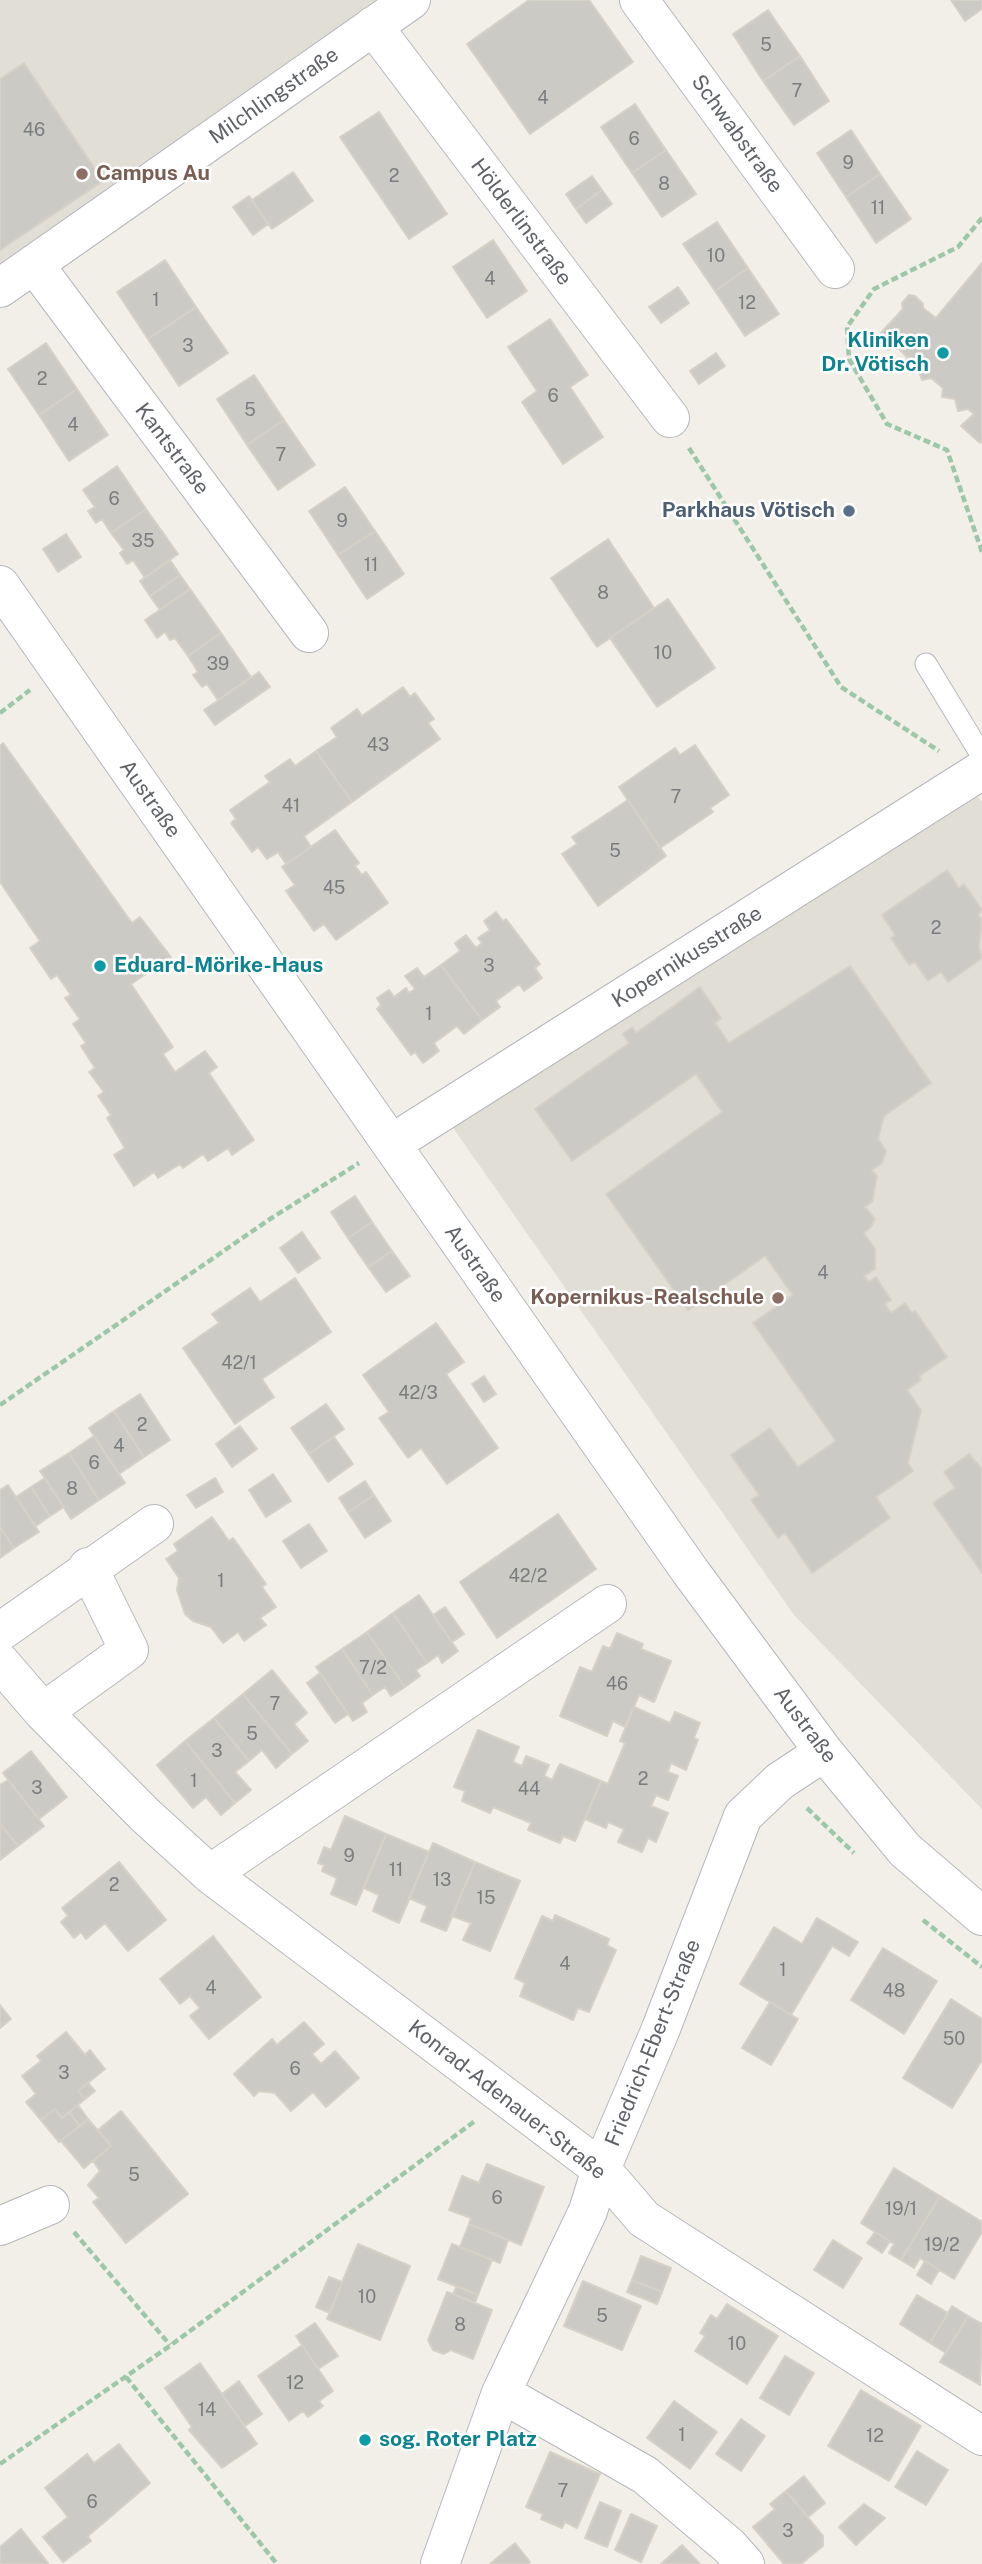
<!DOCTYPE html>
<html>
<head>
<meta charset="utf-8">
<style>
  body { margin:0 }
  canvas { display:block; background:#f1efe8 }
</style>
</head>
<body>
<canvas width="982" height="2564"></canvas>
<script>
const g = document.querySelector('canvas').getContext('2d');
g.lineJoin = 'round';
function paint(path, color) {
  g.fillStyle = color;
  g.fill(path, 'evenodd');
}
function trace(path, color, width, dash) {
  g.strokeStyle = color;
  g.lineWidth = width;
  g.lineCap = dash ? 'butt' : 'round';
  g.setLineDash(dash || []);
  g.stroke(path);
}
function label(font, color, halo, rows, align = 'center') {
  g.font = font + ' "Public Sans",sans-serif';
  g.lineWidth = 5;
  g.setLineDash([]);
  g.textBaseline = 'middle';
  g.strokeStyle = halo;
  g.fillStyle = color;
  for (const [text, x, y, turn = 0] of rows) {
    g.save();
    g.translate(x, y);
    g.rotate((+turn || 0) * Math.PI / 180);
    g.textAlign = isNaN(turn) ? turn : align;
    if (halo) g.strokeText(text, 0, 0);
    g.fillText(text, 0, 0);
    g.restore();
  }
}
paint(new Path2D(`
  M0,0h411l-411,288z
  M972,789l10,13v1007l-188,-194 -352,-503z`), '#e1ded6');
const building = new Path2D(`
  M529,0h60l44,62 -103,72 -63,-90z
  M951,0h31v9l-17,12z
  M768,10l32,46 -37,25 -30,-47z
  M800,56l29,45 -35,24 -31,-44z
  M24,63l79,118 -103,69v-171z
  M635,104l31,46 -34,23 -31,-46z
  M379,112l68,102 -38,25 -69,-102z
  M851,130l29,44 -34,23 -29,-44z
  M666,150l30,44 -34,23 -30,-44z
  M293,172l20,29 -41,28 -20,-29z
  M880,174l31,45 -35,24 -30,-46z
  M592,176l10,14 -26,19 -10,-15z
  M602,190l10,14 -26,19 -10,-14z
  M249,196l19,28 -15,11 -20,-28z
  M717,222l31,46 -33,23 -32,-47z
  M493,240l34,51 -40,27 -34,-51z
  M165,260l31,47 -48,32 -31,-47z
  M982,263v178l-2,2 -19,-17 13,-12 -6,-5 -10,2 -3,-12 -13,-2 1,-9 -12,-10 -9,2 -4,-11 -14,-3 3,-9 -11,-11 -8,4 -9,-15 24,-26 -1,-6 7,-8 6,1 8,8v4l13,10z
  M748,268l31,46 -34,22 -30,-45z
  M678,287l11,16 -28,20 -12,-16z
  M196,307l32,46 -49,33 -31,-47z
  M550,319l38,56 -18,12 33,50 -40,27 -41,-62 15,-11 -29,-44z
  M46,343l31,46 -38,26 -31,-46z
  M716,353l9,13 -26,18 -9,-13z
  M254,375l30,45 -37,25 -30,-46z
  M77,389l31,46 -39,26 -30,-46z
  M284,420l31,45 -37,25 -31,-45z
  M117,466l29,43 -35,24 -9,-14 -6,4 -8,-12 7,-4 -12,-17z
  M345,487l30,44 -37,24 -29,-44z
  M146,509l32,45 -33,24 -12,-18 -6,4 -7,-11 4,-3 -13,-17z
  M375,531l29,43 -37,25 -29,-44z
  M66,534l15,23 -23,15 -15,-23z
  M608,539l46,69 -57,39 -46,-69z
  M170,560l10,15 -30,21 -10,-15z
  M180,575l10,14 -30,21 -10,-14z
  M190,589l31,44 -33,23 -13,-18 -5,2 -5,-8 -8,6 -12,-18z
  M668,599l47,69 -58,39 -47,-69z
  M221,633l30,44 -33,23 -11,-16 -5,3 -9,-12 5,-3 -10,-16z
  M259,672l11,15 -55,38 -11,-15z
  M403,687l7,10 5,-4 19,26 -6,4 12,16 -88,63 -36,-51 21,-14 -6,-9 26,-19 5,7z
  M3,743l129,180 8,-6 31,40 -40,27 42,63 -10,7 12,18 30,-21 12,16 -8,6 45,67 -22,15 -4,-7 -20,13 -5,-7 -20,14 -3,-4 -22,14 -4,-6 -20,14 -20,-31 11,-7 -18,-30 4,-3 -13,-19 6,-4 -15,-20 6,-4 -14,-22 5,-3 -13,-19 7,-5 -15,-21 6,-3 -14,-20 -6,4 -21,-31 10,-7 -40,-59v-136z
  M695,745l34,50 -19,13 3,4 -53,36 -41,-61 56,-39 5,7z
  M316,751l36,51 -48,34 7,11 -25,17 -8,-12 -11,7 -9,-12 -6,5 -21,-29 5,-4 -6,-9 40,-28 -5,-6 25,-17 5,7z
  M628,800l38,56 -68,50 -36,-52 15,-10 -5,-7z
  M335,830l24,33 -4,3 7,9 4,-3 22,31 -52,37 -12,-16 -10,7 -28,-40 9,-6 -13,-18z
  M947,870l12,18 5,-4 18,26 -4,5 4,5 -3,26 3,12 -34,24 -7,-10 -13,9 -13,-19 -6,3 -18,-27 4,-3 -13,-20z
  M496,912l7,9 3,-2 34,45 -5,4 7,10 -18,13 -5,-7 -23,17 4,6 -18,13 -41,-55 19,-14 -5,-8 11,-8 10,13 6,-5 -4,-5 12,-8 -6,-9z
  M441,965l41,55 -18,14 -7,-8 -23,17 5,8 -16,12 -8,-11 -4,3 -34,-46 4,-4 -4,-7 12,-8 5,7 12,-9 3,5 6,-4 -10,-13 12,-8 7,9z
  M850,966l81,117 -47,33 -6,23 8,12 -4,12 -10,7 5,6 -5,26 -7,5 10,12 -4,8 -7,6 11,16v20l-11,7 5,6 7,-5 15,23 -6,4 6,9 14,-10 7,10 3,-2 32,46 -28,19 2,4 -14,10 14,20 -13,53 5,8 -37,26 14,21 -78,55 -27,-40 -7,5 -27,-38 8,-5 -28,-40 39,-27 28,39 38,-26 -83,-118 40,-28 -28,-39 -77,54 -82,-116 116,-82 -26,-38 -124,87 -37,-52 94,-66 -6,-9 9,-7 4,6 64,-46 21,31 -6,5 14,20z
  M355,1196l17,26 -24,16 -17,-26z
  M372,1222l20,29 -24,16 -20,-29z
  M302,1232l18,26 -22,15 -18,-25z
  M392,1251l18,25 -24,16 -18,-25z
  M295,1278l36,54 -69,47 12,18 -39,27 -52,-76 36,-25 -7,-9 38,-26 10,14z
  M436,1323l28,39 -18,12 52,74 -51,36 -26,-36 -13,10 -29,-40 10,-6 -26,-37z
  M484,1376l12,18 -12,8 -12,-18z
  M140,1394l30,46 -26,17 -30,-46z
  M326,1404l18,25 -35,25 -18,-26z
  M114,1411l30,46 -25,17 -30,-46z
  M240,1426l17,23 -25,18 -16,-23z
  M94,1436l31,47 -26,17 -30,-47z
  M334,1437l19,27 -25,18 -19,-28z
  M69,1453l30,47 -28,19 -31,-48z
  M969,1454l13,15v104l-49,-70 22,-15 -11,-16z
  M273,1474l18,27 -25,16 -17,-27z
  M45,1478l19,29 -14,9 -19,-29z
  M215,1478l8,14 -27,16 -9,-13z
  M365,1481l9,14 -26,17 -9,-14z
  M8,1485l31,47 -25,16 -14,-21v-37z
  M31,1487l19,29 -14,10 -20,-29z
  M374,1495l17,26 -26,17 -17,-26z
  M558,1514l38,55 -99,69 -37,-56z
  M212,1517l17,24 4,-3 33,46 -4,3 14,20 -16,11 6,7 -22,16 -6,-9 -15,11 -12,-16 -18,-6 -8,-7 -8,-24 2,-12 -13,-19 12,-8 -4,-7z
  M309,1524l18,27 -26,17 -18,-27z
  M0,1527l14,21 -14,10z
  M419,1595l39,56 -16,12 -4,-8 -11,8 -34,-50z
  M445,1607l19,27 -12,8 -19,-27z
  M393,1613l34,50 -11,7 4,6 -15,11 -38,-55z
  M367,1632l38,55 -14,9 -6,-9 -12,8 -31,-46z
  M617,1633l26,11 -2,5 30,12 -17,41 -15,-7 -14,32 -12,-6 -6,15 -47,-20 20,-49 12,5 11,-26 7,3z
  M342,1649l31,46 -11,8 5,9 -14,9 -37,-54z
  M272,1670l35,43 -13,11 14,17 -16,13 -49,-60z
  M320,1673l28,41 -13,9 -28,-40z
  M243,1694l49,60 -16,14 -14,-18 -13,11 -35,-43z
  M634,1707l36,16 5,-11 25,11 -6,15 4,2 -12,30 -15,-7 -3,9 10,4 -10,24 -12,-5 -5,11 17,7 -12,29 -8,-4 -6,14 -24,-10 6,-13 -16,-7 -2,6 -21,-9 16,-38 7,3 17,-41 -5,-2z
  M214,1718l35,43 -14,11 16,18 -16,13 -50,-62z
  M478,1730l41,17 -6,15 9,4 4,-10 23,9 -5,11 8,4 8,-16 41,17 -26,60 -12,-5 -3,7 -32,-13 3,-7 -38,-16 -3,6 -28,-12 3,-10 -11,-4z
  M185,1741l50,62 -14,12 -15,-18 -13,11 -36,-43z
  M31,1751l36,46 -28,22 -36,-46z
  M8,1780l36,46 -26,20 -18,-22v-39z
  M345,1816l41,18 -30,71 -25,-11 6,-16 -15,-7 2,-6 -6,-2 6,-16 7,3z
  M0,1824l18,22 -18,14z
  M386,1834l43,18 -30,71 -26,-12 6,-16 -15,-7z
  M433,1843l42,19 -29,69 -25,-10 6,-15 -18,-8z
  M119,1862l47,58 -38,31 -23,-28 -19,16 -5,-7 -7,6 -13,-16 7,-6 -6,-8z
  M475,1862l45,19 -30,70 -27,-11 8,-17 -19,-7z
  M555,1915l54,24 -2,6 9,5 -27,62 -11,-4 -5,12 -53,-24 5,-13 -10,-5 27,-62 11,5z
  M817,1918l41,24 -9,14 -17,-10 -41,69 -51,-31 34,-57 28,17z
  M213,1936l48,61 -52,42 -19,-23 10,-8 -10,-12 -10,8 -20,-25z
  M883,1948l54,33 -33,53 -53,-34z
  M951,1999l31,20v41l-30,48 -49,-30z
  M770,2002l28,17 -27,46 -29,-17z
  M0,2005l11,14 -11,9z
  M304,2022l20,22 -12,10 9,10 14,-13 24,27 -33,29 -13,-15 -22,19 -16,-18 -16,-2 -5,5 -20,-22 38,-35 5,6z
  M66,2032l19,23 5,-5 15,19 -27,22 7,8 -23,19 -7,-9 -14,11 -15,-18 10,-8 -14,-18 19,-15 -4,-5z
  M88,2083l7,8 -10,8 -7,-8z
  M78,2105l10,14 -8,7 -11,-14z
  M55,2109l7,9 7,-6 11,14 -21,16 -18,-22z
  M121,2111l67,83 -62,49 -33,-41 6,-4 -11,-13 12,-14 -7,-10 18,-15 -13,-16z
  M88,2119l23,27 -27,22 -23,-27z
  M487,2164l57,23 -23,58 -52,-21 2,-6 -22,-8 13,-34 17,7z
  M894,2168l46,28 -39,64 -12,-7 5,-9 -33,-21z
  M940,2196l42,26v10l-28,47 -34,-21 -6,10 -13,-8z
  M469,2224l39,16 -8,23 -40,-16z
  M875,2232l15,9 -8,12 -15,-10z
  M833,2240l29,18 -19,30 -29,-18z
  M358,2244l52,22 -30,74 -53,-21z
  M452,2244l40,16 -14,35 -40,-16z
  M641,2256l30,12 -9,24 -30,-12z
  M925,2261l14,9 -8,14 -14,-9z
  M329,2277l13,5 -12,31 -14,-6z
  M632,2280l30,12 -5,12 -30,-12z
  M583,2281l58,25 -19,44 -58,-24z
  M457,2286l21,9 -3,8 -22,-9z
  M447,2292l45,18 -19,49 -22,-9 -7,4 -11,-4 -5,-10z
  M917,2295l31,18 -18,30 -30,-19z
  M727,2304l51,32 -31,48 -52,-33 10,-15 -5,-3 11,-18 6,4z
  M952,2306l16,10 -22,37 -16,-10z
  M968,2316l14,8 -2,61 -40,-23z
  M315,2323l23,33 -20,13 -22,-33z
  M302,2345l31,46 -14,10 4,5 -15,11 -5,-6 -14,10 -31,-45z
  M785,2356l29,17 -25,42 -29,-17z
  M200,2363l57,81 -35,24 -33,-38 3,-3 -27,-39z
  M239,2381l23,33 -17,12 -23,-32z
  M861,2390l60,36 -32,55 -61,-35z
  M674,2401l43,31 -27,37 -43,-31z
  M741,2419l24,17 -24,35 -25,-17z
  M119,2444l31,39 -62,53 3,5 -28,21 -20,-25 25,-20 -23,-29 42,-34 7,9z
  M917,2451l31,19 -22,35 -31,-18z
  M550,2452l50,22 -23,54 -12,-6 -3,6 -21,-9 2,-5 -17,-7z
  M804,2476l21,27 -17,14 -22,-26z
  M786,2491l37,45v10l-22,18h-17l-31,-37 22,-18 -5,-5z
  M600,2502l21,9 -14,36 -22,-9z
  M864,2504l21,14 -29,27 -17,-18z
  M631,2514l26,12 -16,36 -26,-12z
  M21,2529l27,34 -2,1h-46v-17z
  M515,2543l15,19 -3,2h-37z
  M682,2545l18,19h-39z`);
paint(building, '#cccac5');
trace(building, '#d6d1c6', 2);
const lane = new Path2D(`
  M926,664l56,92`);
const street = new Path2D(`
  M639,0l196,269
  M373,26l297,392
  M34,264l275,369
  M0,288l411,-288
  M0,585l690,986 134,181 81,98 77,66
  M391,1144l591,-374
  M0,1632l154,-108
  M0,1662l43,50 102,103 65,59 391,295 43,50 338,217
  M43,1712l86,-62 -41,-83
  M210,1874l397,-270
  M0,2226l50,-21
  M501,2393l144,82 84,71 16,18
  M440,2564l61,-171 87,-182 13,-42 59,-138 83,-215 37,-35 44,-29`);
trace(lane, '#b5b8bc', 23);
trace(street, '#b5b8bc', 40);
trace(new Path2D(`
  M982,218l-24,29 -84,42 -27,38 2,32 38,65 60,26 35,102
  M689,448l152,239 98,64
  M0,713l30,-23
  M0,1405l270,-186 89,-56
  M807,1808l47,45
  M923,1920l59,47
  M74,2232l96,113
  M126,2377l151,187
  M0,2464l171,-119 304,-224`), '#9cc7a9', 4.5, [7, 3.5]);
trace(lane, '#fff', 21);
trace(street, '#fff', 38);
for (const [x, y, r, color] of [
  [82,174,7,"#8d6e63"],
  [943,353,7,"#0f9aa8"],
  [849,511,7,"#5c6f8a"],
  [100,966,7,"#0f9aa8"],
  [778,1298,7,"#8d6e63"],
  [365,2440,7,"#0f9aa8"]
]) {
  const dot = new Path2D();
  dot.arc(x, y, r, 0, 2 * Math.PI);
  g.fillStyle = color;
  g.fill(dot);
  trace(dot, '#fff', 2.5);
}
label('18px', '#7a7d7f', null, [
  ["5",766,45],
  ["7",797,91],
  ["4",543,98],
  ["46",34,130],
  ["6",634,139],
  ["9",848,163],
  ["2",394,176],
  ["8",664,184],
  ["11",878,208],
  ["10",716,256],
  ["4",490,279],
  ["1",156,300],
  ["12",747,303],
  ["3",188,346],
  ["2",42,379],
  ["6",553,396],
  ["5",250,410],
  ["4",73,425],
  ["7",281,455],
  ["6",114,499],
  ["9",342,521],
  ["35",143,541],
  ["11",371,565],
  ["8",603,593],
  ["10",663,653],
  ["39",218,664],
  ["43",378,745],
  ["7",676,797],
  ["41",291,806],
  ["5",615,851],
  ["45",334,888],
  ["2",936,928],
  ["3",489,966],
  ["1",429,1014],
  ["4",823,1273],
  ["42/1",239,1363],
  ["42/3",418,1393],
  ["2",142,1425],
  ["4",119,1446],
  ["6",94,1463],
  ["8",72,1489],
  ["42/2",528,1576],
  ["1",221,1581],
  ["7/2",373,1668],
  ["46",617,1684],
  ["7",275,1704],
  ["5",252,1734],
  ["3",217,1751],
  ["2",643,1779],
  ["1",194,1781],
  ["3",37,1788],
  ["44",529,1789],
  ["9",349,1856],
  ["11",396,1870],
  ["13",442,1880],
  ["2",114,1885],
  ["15",486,1898],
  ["4",565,1964],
  ["1",783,1970],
  ["4",211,1988],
  ["48",894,1991],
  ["50",954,2039],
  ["6",295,2069],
  ["3",64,2073],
  ["5",134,2175],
  ["6",497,2198],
  ["19/1",901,2209],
  ["19/2",942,2245],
  ["10",367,2297],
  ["5",602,2316],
  ["8",460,2325],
  ["10",737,2344],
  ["12",295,2383],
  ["14",207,2410],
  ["1",682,2435],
  ["12",875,2436],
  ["7",563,2491],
  ["6",92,2502],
  ["3",788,2531]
]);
label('21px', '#5f6368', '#fff', [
  ["Milchlingstraße",274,96,-35],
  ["Schwabstraße",737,134,54],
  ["Hölderlinstraße",521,222,53],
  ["Kantstraße",172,449,53],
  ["Austraße",150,799,55],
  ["Kopernikusstraße",687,957,-32],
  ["Austraße",475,1264,55],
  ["Austraße",805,1725,53],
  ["Friedrich-Ebert-Straße",653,2043,-68],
  ["Konrad-Adenauer-Straße",507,2100,38]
]);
label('bold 21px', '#785e54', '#fff', [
  ["Campus Au",96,174],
  ["Kopernikus-Realschule",764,1298,"right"]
], 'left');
label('bold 21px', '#0d838f', '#fff', [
  ["Kliniken",929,341,"right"],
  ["Dr. Vötisch",929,365,"right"],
  ["Eduard-Mörike-Haus",114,966],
  ["sog. Roter Platz",379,2440]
], 'left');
label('bold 21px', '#4e5e75', '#fff', [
  ["Parkhaus Vötisch",835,511]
], 'right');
</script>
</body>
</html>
